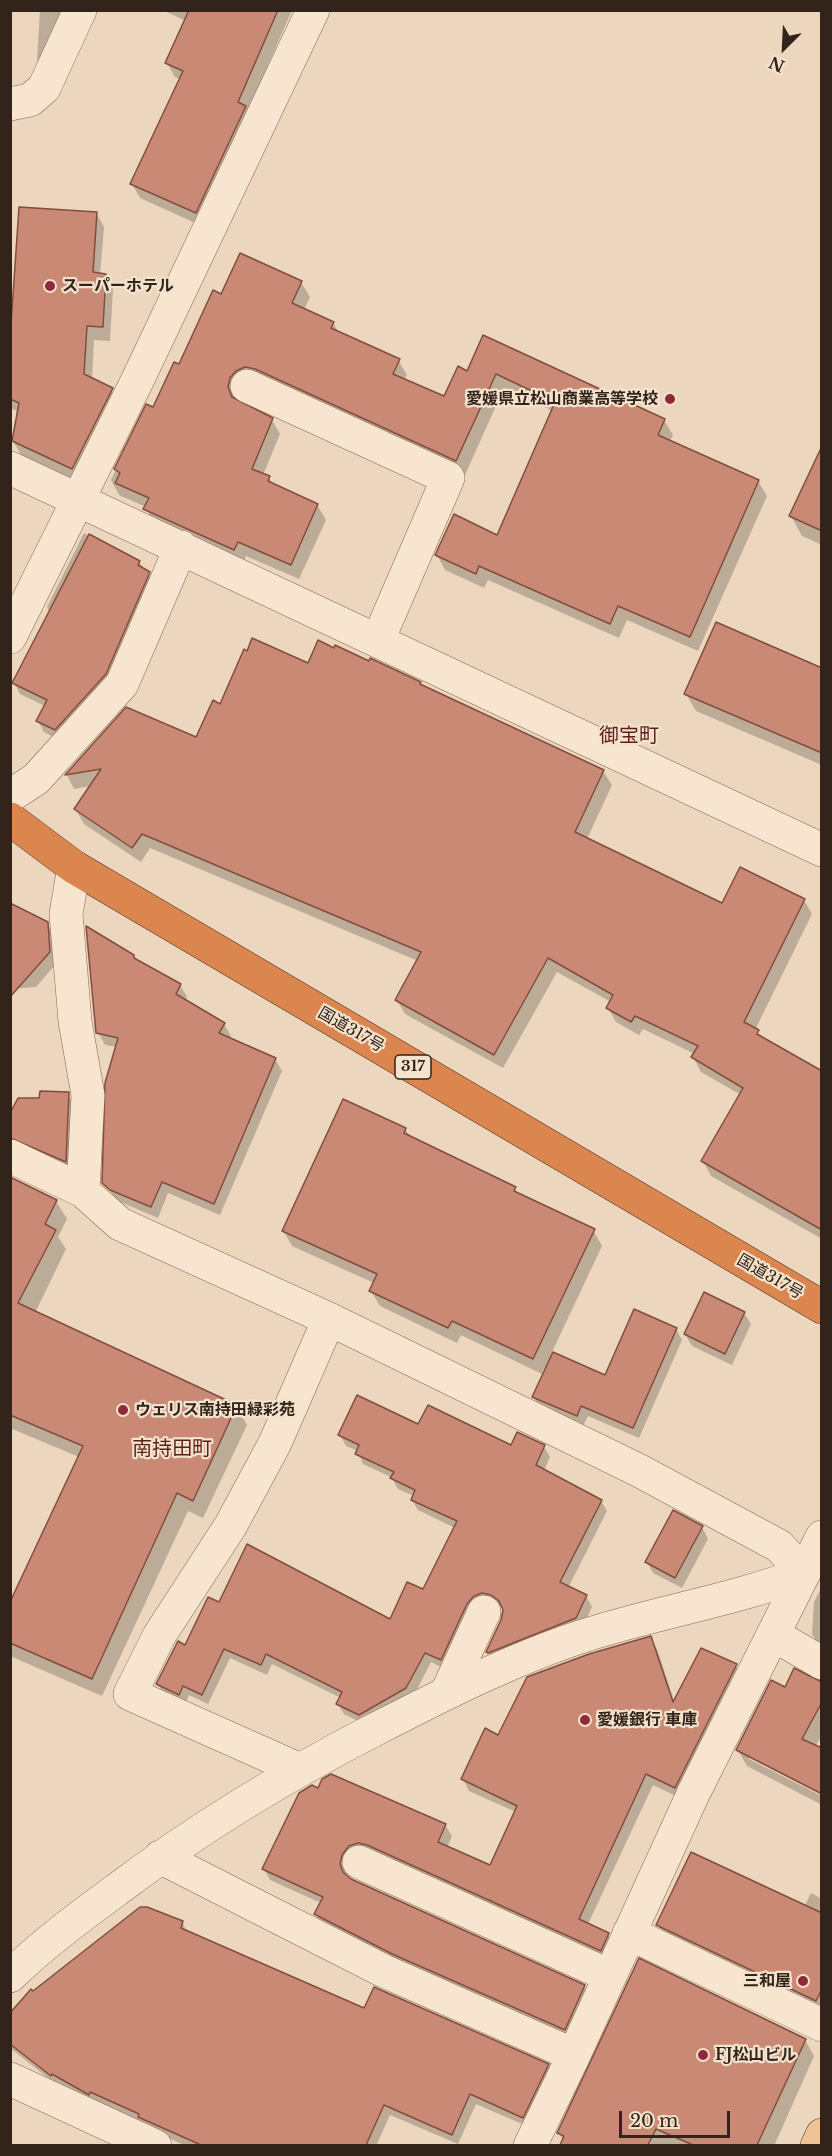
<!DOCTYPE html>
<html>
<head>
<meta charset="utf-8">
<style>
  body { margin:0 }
  #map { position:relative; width:832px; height:2156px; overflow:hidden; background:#ecd6bd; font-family:"Libre Baskerville",serif }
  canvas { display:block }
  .frame { position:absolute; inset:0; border:12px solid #32231b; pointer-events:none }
  .north { position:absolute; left:754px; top:18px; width:60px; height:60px; -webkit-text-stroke:4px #f3e2cc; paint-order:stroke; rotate:204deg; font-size:16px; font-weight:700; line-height:24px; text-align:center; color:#32231b }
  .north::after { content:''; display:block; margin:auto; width:21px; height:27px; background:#32231b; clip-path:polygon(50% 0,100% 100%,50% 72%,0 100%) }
  .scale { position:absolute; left:619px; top:2111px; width:111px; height:27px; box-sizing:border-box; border:3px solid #32231b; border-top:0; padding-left:8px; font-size:18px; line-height:21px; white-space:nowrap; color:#32231b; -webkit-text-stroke:4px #f3e2cc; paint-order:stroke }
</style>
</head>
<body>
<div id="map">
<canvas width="832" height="2156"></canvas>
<div class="frame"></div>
<div class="north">N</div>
<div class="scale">20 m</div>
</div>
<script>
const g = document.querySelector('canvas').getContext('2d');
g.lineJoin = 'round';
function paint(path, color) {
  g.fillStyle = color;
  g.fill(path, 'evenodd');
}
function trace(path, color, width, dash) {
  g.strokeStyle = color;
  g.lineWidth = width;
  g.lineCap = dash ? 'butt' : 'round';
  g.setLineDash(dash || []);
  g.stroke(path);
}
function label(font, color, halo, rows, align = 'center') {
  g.font = font + ' "Libre Baskerville","Noto Sans JP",serif';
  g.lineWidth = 4.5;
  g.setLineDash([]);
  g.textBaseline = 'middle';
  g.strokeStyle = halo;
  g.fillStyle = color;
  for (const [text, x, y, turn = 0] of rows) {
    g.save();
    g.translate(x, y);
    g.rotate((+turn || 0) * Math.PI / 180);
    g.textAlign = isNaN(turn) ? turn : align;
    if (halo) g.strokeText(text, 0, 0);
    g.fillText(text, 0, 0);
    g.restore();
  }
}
paint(new Path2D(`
  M40,10h36l-32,64 -7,-13z
  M162,10h130l-44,101 -44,116 -64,-29 -8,-14 48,-105 -5,-2 -8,-14 19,-42z
  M96,213l8,14 -4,48h5l8,14 -3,52 -16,-1 -2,40 19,9 8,14 -39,79 -59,-27 -8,-14 6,-29 -9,-4v-39z
  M301,282l9,15 -6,13 29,13 6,10 59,27 9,15 -3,5 41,18 23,-25 16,-36 180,83 9,15 -3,7 88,39 9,15 -69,155 -71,-31 -8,18 -131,-58 -4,8 -39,-18 -8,-15 61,-18 55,-126 -49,-23 -39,87 -201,-92 -26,10 -2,8 36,19 8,14 -17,41 6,2 4,9 44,19 9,15 -27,59 -53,-23 -3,8 -89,-40 -8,-17 -27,-12 -8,-15 36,-74 7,3 68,-113z
  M822,448v97l-20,-9 -11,-20z
  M84,533l55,29 16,22 -43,101 -51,56 -17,-9 -6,-11 7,-15 -25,-12 -6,-12 36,-70 -3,-5z
  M308,665l112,18 2,4 181,84 9,14 -25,54 136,66 81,-5 8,14 -57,116 6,8 61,35v166l-111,-63 -8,-15 38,-66 -40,-23 -8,-15 2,-3 -52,-25 -4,6 -23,-13 -8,-14 3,-6 -54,-30 -54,96 -98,-54 -8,-14 21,-39 -268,-113 -9,14 -57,-38 -8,-14 15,-24 -17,3 -7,-14 60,-66 70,30 24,-33z
  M822,670v95l-126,-54 -10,-17z
  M47,923l6,11 3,30 -20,23 -26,2z
  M133,956l3,5 44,24 7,12 -2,4 39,23 7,12 -2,3 46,20 7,12 -62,144 -52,-22 -10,25 -40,-17 -14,-18 13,-136 -12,-2 -7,-13z
  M68,1094l6,11 -3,67 -61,-21v-34z
  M405,1129l6,9 182,92 9,16 -50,106 54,25 70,-48 6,11 -43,98 -51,-22 -5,10 -43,-17 -6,-12 13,-28 -3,-1 -2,6 -81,-39 -4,8 -77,-37 -9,-15 3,-8 -82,-37 -9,-16z
  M10,1179l46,22 11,18 -9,18 8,12 -31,64 201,93 11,19 -44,93 -15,-7 -86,185 -92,-40v-51l69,-148 -69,-29z
  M744,1313l7,11 -19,41 -40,-19 -7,-12z
  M419,1426l92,21h33l6,10 -6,14 57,30 6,10 -39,77 18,8 6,11 -10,22 -88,34 -6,-11 14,-32 2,-11 -5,-4 -11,-1 -41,66 -16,-8 -19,37 -46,26 -22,-11 -6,-10 3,-6 -69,-34 -5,11 -37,-17 -22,46 -19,-9 -4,10 -21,-10 -6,-11 62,-80 170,17 34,-30 31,-63 -37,-18 -6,-10 2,-4 -16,-7 -7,-12 -28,-13 -5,-13 -12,-5 -6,-11z
  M702,1527l6,12 -26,49 -29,-15 -6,-11z
  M822,1586v65l-10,-17 2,-32z
  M650,1638l7,11 18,54 61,-37 7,11 -61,122 -29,-14 -65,139 20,10 7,11 -8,17 -259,-95 -2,10 4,3 234,106 7,12 -20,43 -249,-115 -6,-12 5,-11 -51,-23 -6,-11 36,-75 145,31 7,11 -5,12 43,19 26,-55 -47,-21 -6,-12 36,-42z
  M822,1683v52l-7,12 -66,8v4l73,37v9l-75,-39 -9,-16 48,-61z
  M811,1893l11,6v114l-156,-74 -8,-14 146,-18z
  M182,1922l6,11 177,77 183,55 6,11 -25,51 -53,-23 -18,40 -68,-29 -14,31h-190l-91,-42 -37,-21 -1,2 -47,-37v-32l23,-23z
  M805,2040l9,16 -40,90h-213l2,-5 -4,-8z`), '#0003');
const building = new Path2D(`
  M189,10h89l-40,92 8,4 -50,107 -66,-29 53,-113 -18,-8z
  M19,207l78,5 -4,60 13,2 -3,53 -16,-1 -3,48 29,14 -41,81 -60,-28 7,-38 -9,-4v-60z
  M240,253l62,28 -10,22 42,19 -3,6 69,31 -7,15 51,22 14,-30 9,5 16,-36 182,84 -7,16 101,45 -69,157 -72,-31 -8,18 -131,-58 -3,8 -41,-19 19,-41 43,21 58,-133 -59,-28 -40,87 -201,-92 -10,-2 -9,4 -6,7 -2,9 4,10 41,21 -21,51 18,7 -2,5 50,23 -27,61 -53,-23 -4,8 -91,-41 6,-11 -34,-15 5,-10 -6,-4 32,-65 7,3 21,-45 5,2 34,-74 8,4z
  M822,446v85l-33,-15z
  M89,534l51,27 -2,4 12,7 -44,102 -51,56 -19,-9 11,-21 -35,-17z
  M716,622l106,46v85l-138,-59z
  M252,638l56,25 10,-23 16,8 1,-3 34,16 1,-3 51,24 -1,2 184,86 -29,62 147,71 18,-36 65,32 -61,123 15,8 -2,4 65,37v159l-121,-69 42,-73 -52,-31 7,-11 -63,-30 -4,6 -25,-14 7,-13 -65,-37 -54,97 -99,-55 26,-48 -279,-118 -10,14 -58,-39 27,-40 -36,6 61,-68 70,30 17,-37 7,4 24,-55 3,2z
  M10,903l38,19 2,30 -40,45z
  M86,926l48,29v3l47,26 -5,10 49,29 -6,10 57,25 -62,146 -52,-22 -11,25 -41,-17 -8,-7 3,-100 13,-45 -22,-5z
  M40,1091l29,1 -3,70 -56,-24v-25l8,-15h21z
  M343,1099l63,29 -2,5 112,54 -2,4 81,38 -62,130 -81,-38 -4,7 -79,-37 8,-17 -95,-43z
  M10,1177l47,23 -12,24 11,6 -38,73 219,102 -44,96 -16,-8 -85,186 -82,-36v-41l73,-156 -73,-31z
  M704,1292l41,20 -20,42 -41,-20z
  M634,1309l43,19 -44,100 -52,-22 -4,10 -45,-19 21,-45 52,23z
  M357,1395l61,29 10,-19 83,40 6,-13 28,13 -9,20 66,35 -42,82 27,13 -11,23 -88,35 -2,-1 15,-32 2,-10 -4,-9 -8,-6 -9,-2 -8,3 -7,8 -26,56 -16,-7 -19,35 -47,27 -23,-11 6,-12 -76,-38 -5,11 -37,-16 -22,46 -19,-9 -4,9 -23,-11 22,-43 7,4 23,-48 11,5 28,-58 143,75 17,-37 16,7 34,-68 -46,-21 4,-10 -25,-12 4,-6 -39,-18 4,-9 -21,-10z
  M673,1510l30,16 -28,52 -30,-16z
  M651,1636l22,66 28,-54 36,16 -62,124 -29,-14 -67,145 30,14 -8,18 -234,-106 -9,-2 -9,3 -7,9 -2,9 3,8 8,7 234,106 -20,45 -173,-76 -78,-40 9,-17 -61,-28 37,-76 13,-8 6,3 4,-9 9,-5 115,50 -8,18 52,23 27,-59 -56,-27 24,-51 13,7 29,-58 62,-23z
  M794,1668l28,14v20l-20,37 20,9v46l-86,-44 35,-70 14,7z
  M691,1852l131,61v76l-6,12 -160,-76z
  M140,1907h7l36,14 -2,7 183,80 10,-21 175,77 -26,54 -53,-24 -18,41 -68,-30 -18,40h-165l-63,-28 1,-3 -49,-22 -1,3 -37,-21 -1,2 -41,-32v-31l21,-24 2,2z
  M639,1958l167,81 -49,106h-64l-37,-16 -8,16h-88l4,-9 -7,-3z`);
paint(building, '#c98974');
trace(building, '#814d3e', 1.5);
const minor = new Path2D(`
  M10,104l20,-4 14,-12 36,-78
  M247,386l201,92 -70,162
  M10,468l812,382
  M10,637l128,-258 175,-369
  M10,796l26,-17 86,-95 59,-137
  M74,867l-8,47 9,107 13,74 -5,96 37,33 209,95 311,152 139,75 25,27
  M10,1156l73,35
  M774,1635l48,28
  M447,1692l37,-80
  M298,1769l-168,-75 29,-58 72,-111 44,-82 54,-124
  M160,1857l224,114 190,84
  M359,1862l251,114
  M629,1933l193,92
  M10,1976c34,-33 71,-60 109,-88 80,-60 164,-111 253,-157 68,-35 138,-71 211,-95 73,-24 149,-35 221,-63
  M10,2079l145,67
  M530,2146l44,-91 120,-263 128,-255`);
const major = new Path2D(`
  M817,2146l5,-11`);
const highway = new Path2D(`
  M10,819l64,48 748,440`);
trace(minor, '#836757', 34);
trace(major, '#50372c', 34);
trace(highway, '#50372c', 34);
trace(minor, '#f7e5d0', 33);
trace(major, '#efc495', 33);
trace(highway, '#da864e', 33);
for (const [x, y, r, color] of [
  [50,286,6,"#90293b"],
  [670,399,6,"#90293b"],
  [123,1410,6,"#90293b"],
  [585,1720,6,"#90293b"],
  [803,1981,6,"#90293b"],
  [703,2055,6,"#90293b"]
]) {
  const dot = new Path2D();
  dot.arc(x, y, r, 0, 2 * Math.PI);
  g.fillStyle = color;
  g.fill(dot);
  trace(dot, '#f3e2cc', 2);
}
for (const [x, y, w] of [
  [413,1067,36]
]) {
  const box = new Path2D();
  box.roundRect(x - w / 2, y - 12, w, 24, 4.5);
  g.fillStyle = '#f3e2cc';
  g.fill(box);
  trace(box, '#32231b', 1.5);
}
label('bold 15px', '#32231b', null, [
  ["317",413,1067]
]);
label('bold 16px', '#32231b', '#f3e2cc', [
  ["スーパーホテル",62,286],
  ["愛媛県立松山商業高等学校",658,399,"right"],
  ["ウェリス南持田緑彩苑",135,1410],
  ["愛媛銀行 車庫",597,1720],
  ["三和屋",791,1981,"right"],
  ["FJ松山ビル",715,2055]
], 'left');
label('16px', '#32231b', '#f3e2cc', [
  ["国道317号",351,1030,30],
  ["国道317号",770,1277,30]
]);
label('20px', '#5e1f1c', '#f3e2cc', [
  ["御宝町",629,736],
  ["南持田町",172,1449]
]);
</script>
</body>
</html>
